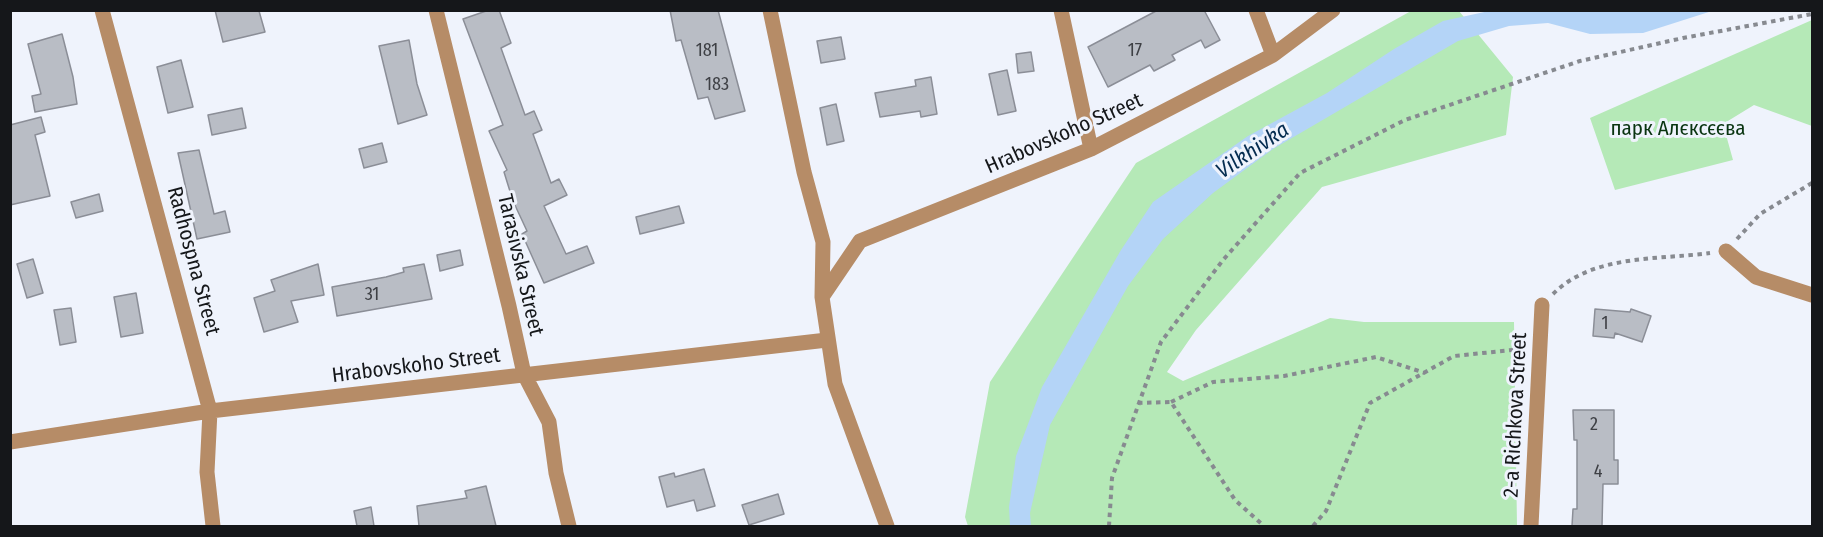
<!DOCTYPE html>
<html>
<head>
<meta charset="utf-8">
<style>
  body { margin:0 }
  #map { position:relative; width:1823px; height:537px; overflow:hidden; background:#eff3fc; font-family:"Fira Sans Condensed",sans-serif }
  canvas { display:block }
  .frame { position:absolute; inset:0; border:12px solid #15171a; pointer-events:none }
</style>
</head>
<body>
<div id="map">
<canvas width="1823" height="537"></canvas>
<div class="frame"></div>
</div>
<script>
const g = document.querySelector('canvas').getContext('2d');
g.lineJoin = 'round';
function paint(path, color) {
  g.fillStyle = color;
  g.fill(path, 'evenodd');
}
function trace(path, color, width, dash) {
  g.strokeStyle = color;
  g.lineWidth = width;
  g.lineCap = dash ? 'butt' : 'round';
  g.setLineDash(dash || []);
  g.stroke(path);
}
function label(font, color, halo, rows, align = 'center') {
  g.font = font + ' "Fira Sans Condensed",sans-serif';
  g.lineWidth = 6;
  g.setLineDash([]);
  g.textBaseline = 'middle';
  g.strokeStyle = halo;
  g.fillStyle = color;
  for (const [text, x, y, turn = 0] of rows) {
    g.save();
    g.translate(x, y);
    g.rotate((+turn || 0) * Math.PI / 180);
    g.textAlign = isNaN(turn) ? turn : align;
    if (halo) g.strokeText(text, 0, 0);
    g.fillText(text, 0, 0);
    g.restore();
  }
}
paint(new Path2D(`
  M1411,11h48l54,66 -7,58 -184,52 -126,143 -29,42 16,9 147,-63 34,4h150l3,204h-549l-3,-9 25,-135 146,-219z
  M1812,20v106l-58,-21 -31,19 10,36 -118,30 -25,-72z`), '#b5e9b7');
paint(new Path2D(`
  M1489,11h223l-69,22 -53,1 -42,-11 -39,3 -51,15 -185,108 -60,44 -50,46 -35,47 -78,139 -20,88 1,13h-21l-1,-19 7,-51 26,-69 79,-137 32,-48 95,-66 79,-43 67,-44 49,-28z`), '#b4d4f7');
const building = new Path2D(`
  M215,10l44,1 6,21 -42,10z
  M489,10h10l12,33 -10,5 24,67 9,-4 8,19 -9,4 18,49 8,-4 8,16 -23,11 22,48 21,-8 7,17 -50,20 -22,-49 5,-3 -14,-30 -9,-29 3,-2 -18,-39 14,-6 -40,-106z
  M670,10h48l27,101 -30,8 -7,-22 -10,2 -17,-59 -5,1z
  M1158,10h46l16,30 -15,8 -4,-8 -29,15 3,5 -21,11 -4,-6 -42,22 -20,-40z
  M62,34l11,43 4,27 -42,8 -3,-16 9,-2 -13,-50z
  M841,37l4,22 -24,4 -4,-22z
  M409,40l8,44 10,31 -29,9 -19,-78z
  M1031,52l3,19 -16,2 -2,-19z
  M181,60l12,47 -25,6 -11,-46z
  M1007,70l9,41 -18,4 -9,-41z
  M931,77l6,37 -16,3 -1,-6 -40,6 -5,-24 41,-7 -1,-6z
  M836,104l8,37 -17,4 -7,-37z
  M242,108l4,20 -34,7 -4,-20z
  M41,117l4,15 -10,3 15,61 -40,9v-80z
  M382,143l5,19 -23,6 -5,-19z
  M199,150l15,64 11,-3 5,21 -33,7 -19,-86z
  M99,194l4,17 -27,7 -5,-16z
  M679,206l5,17 -44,11 -4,-17z
  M460,250l3,15 -23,6 -3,-16z
  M33,259l10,34 -16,5 -10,-34z
  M318,264l6,31 -33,6 7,21 -34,10 -10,-34 21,-7 -4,-11z
  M424,264l8,35 -95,17 -5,-29 54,-10 18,-5 -1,-4z
  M136,293l7,40 -22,4 -7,-40z
  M71,308l5,34 -16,3 -6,-35z
  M1595,309l35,3 1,-3 20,7 -9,26 -27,-9 -1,5 -21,-2z
  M1573,410h41v50h4v24h-15l-1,42h-30l1,-17h4v-69h-3z
  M704,469l11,37 -18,5 -3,-11 -27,7 -8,-30 15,-4 1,4z
  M486,486l10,40h-77l-2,-20 50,-8 -2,-7z
  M778,494l6,20 -35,11 -7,-20z
  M371,507l3,19h-17l-3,-15z`);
paint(building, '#b9bdc5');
trace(building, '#8b8e97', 1.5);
trace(new Path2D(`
  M1737,239l23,-25 52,-31
  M1553,294c40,-40 105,-34 157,-41
  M1171,402l42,-20 71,-6 92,-19 49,16
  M1138,403l33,-1 64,98 29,26
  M1109,526l3,-48 49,-136 62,-82 77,-87 105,-53 175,-59 103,-23 129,-24
  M1313,526l13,-15 44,-108 84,-47 68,-7`), '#878a90', 4, [4.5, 4.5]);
trace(new Path2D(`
  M102,10l108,401 -3,61 6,54
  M436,10l73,296 15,68 25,48 7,51 13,53
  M770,10l34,162 19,70 -1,55 13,87 52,142
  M1061,10l30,139
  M1256,10l17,45
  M1726,251l30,26 56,18
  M822,297l38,-56 231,-92 182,-94 60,-45
  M10,442l200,-31 617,-71
  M1531,526l11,-221`), '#b68c67', 15);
label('18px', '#3e4045', null, [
  ["181",707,51],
  ["17",1135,51],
  ["183",717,85],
  ["31",372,295],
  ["1",1605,324],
  ["2",1594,425],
  ["4",1598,472]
]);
label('21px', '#093410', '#eff3fc', [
  ["парк Алєксєєва",1678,129]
]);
label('21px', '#15171a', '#eff3fc', [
  ["Hrabovskoho Street",1064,134,-24],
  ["Radhospna Street",193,261,75],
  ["Tarasivska Street",520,265,77],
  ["Hrabovskoho Street",416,366,-7],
  ["2-a Richkova Street",1516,415,-87]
]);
label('italic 22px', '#052c50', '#eff3fc', [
  ["Vilkhivka",1253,151,-34]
]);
</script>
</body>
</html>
